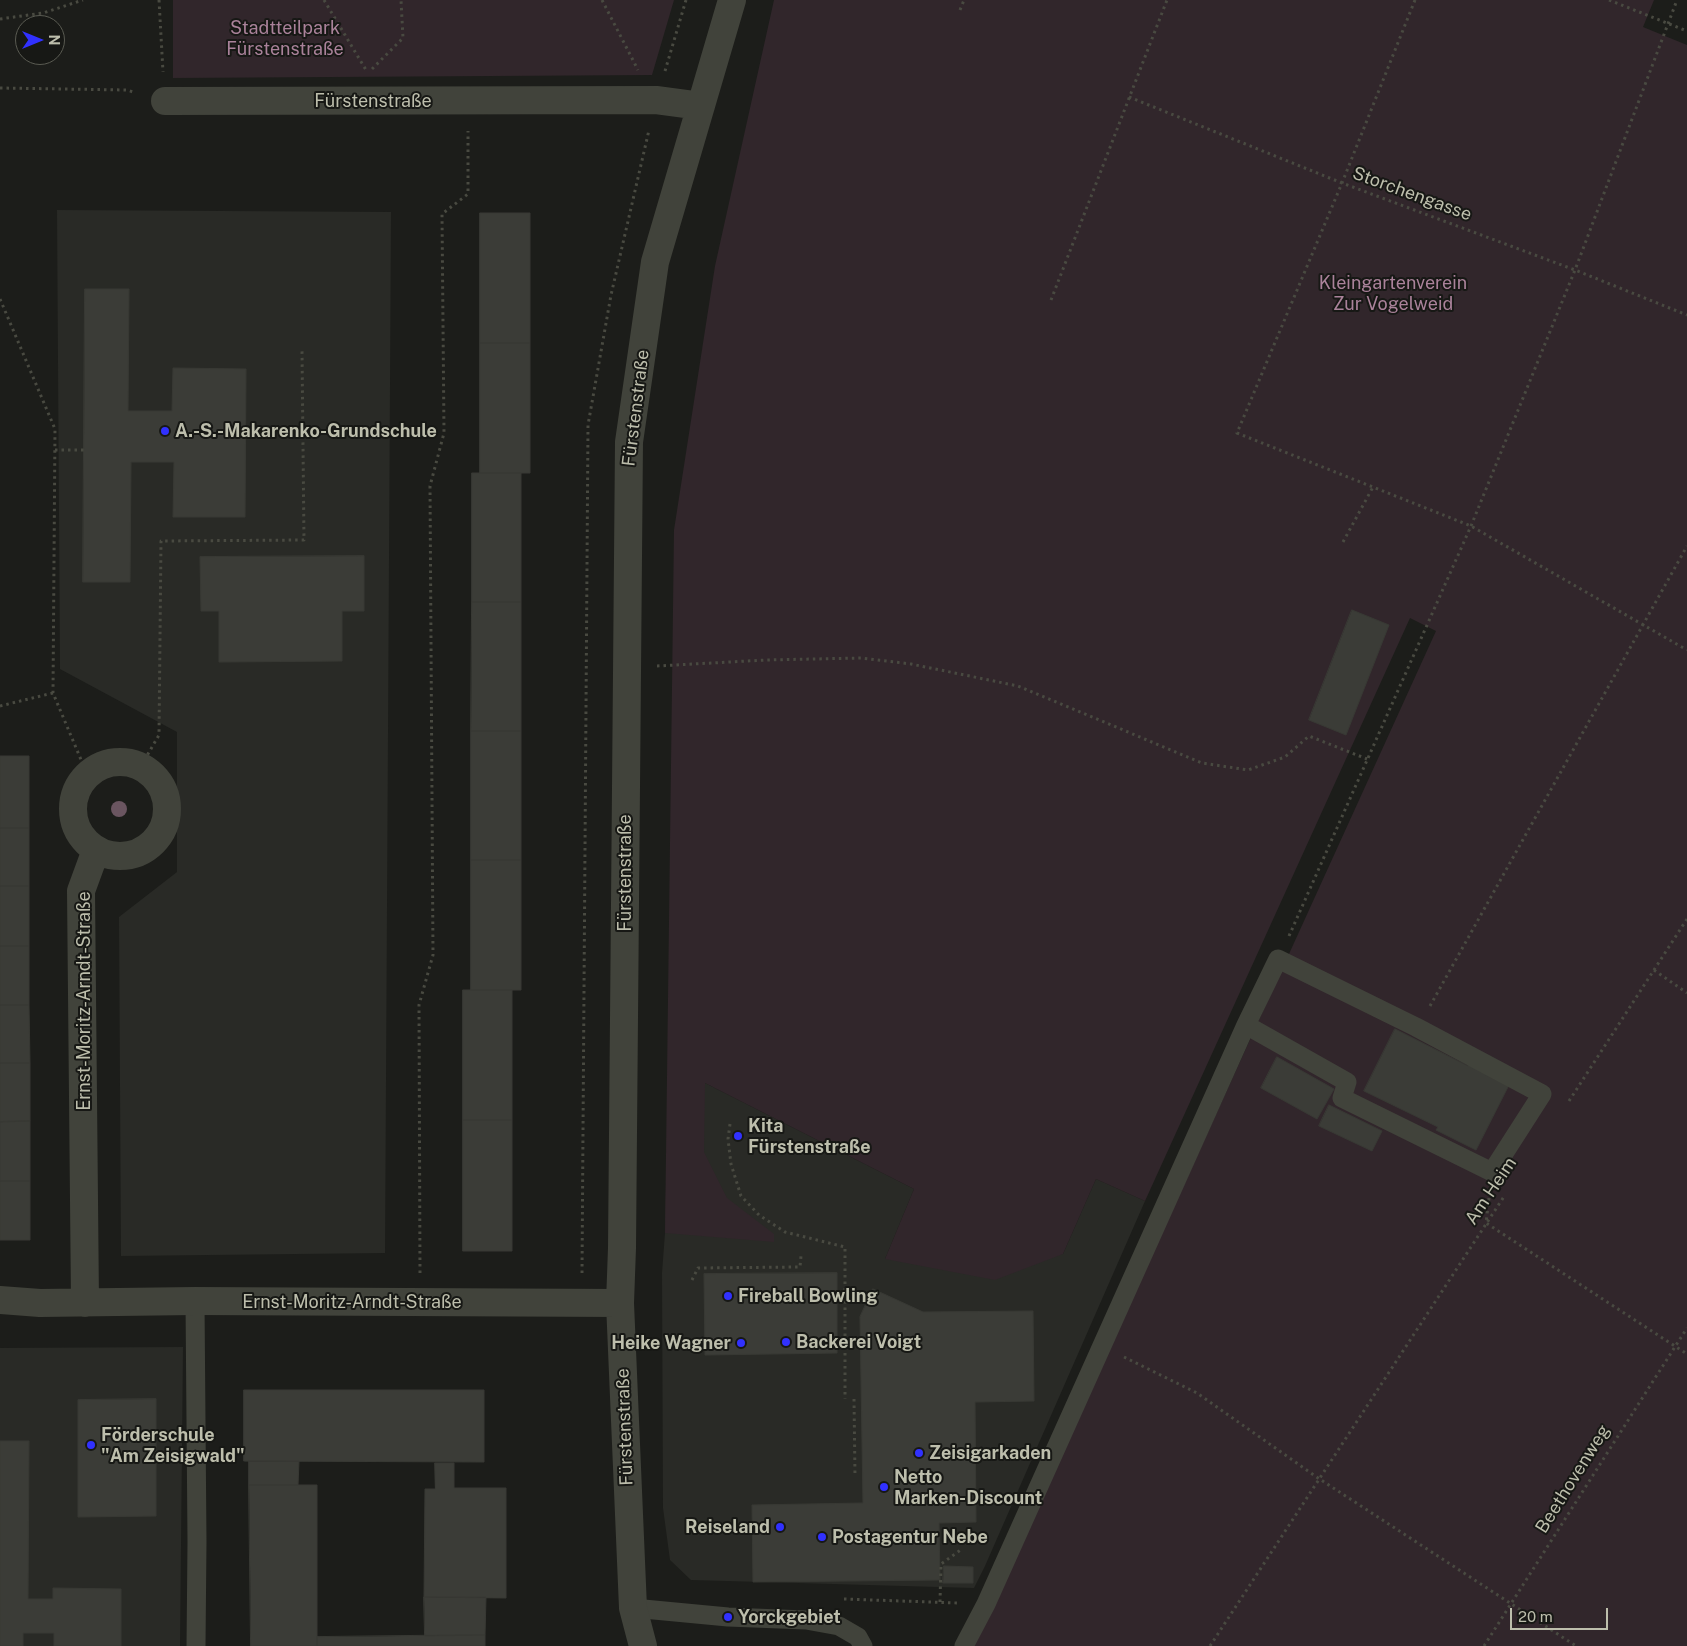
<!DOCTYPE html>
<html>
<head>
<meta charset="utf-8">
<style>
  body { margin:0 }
  #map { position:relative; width:1687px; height:1646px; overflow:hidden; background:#1c1d1a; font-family:"Public Sans",sans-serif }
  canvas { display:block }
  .north { position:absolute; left:15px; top:15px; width:50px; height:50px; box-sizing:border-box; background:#171815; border:1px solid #595a51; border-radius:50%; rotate:90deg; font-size:14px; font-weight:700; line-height:20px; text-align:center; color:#bdbeac }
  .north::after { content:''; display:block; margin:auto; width:18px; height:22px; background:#3131ff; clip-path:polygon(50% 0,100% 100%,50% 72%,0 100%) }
  .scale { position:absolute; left:1510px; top:1608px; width:98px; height:22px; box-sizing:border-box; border:2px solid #bdbeac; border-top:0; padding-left:6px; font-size:15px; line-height:18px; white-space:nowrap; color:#bdbeac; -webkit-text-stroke:4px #171815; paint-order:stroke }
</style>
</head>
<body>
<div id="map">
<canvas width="1687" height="1646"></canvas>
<div class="north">N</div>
<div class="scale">20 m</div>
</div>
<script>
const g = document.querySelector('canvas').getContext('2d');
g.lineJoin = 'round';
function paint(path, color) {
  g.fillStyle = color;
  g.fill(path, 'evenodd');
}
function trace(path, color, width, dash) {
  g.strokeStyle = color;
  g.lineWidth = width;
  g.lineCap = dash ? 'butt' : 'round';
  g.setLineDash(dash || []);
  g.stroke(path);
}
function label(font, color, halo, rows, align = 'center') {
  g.font = font + ' "Public Sans",sans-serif';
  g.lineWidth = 4;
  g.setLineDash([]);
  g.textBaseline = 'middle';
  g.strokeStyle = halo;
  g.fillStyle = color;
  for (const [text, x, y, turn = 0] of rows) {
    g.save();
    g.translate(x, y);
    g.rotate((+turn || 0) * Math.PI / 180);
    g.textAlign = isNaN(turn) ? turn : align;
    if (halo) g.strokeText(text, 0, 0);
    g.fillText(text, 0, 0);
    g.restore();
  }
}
paint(new Path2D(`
  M57,210l334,2 -6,1041 -264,3 -2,-339 58,-45v-140l-117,-63z
  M668,1081l37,2 209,106 -29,70 178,-5 33,-75 49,22 -160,365 -11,22 -283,-8 -21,-20 -7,-52 -1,-235 3,-40z
  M183,1347l-3,299h-180v-298z`), '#292a26');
paint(new Path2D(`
  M173,0h501l-22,75 -479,3z
  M774,0h880l-11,27 44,18v1601h-713l462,-1015 -26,-13 -265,583 -49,-22 -33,75 -68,26 -110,-21 29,-70 -209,-106 -1,69 23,46 47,36v8l-109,-9 9,-703 41,-264z`), '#31262b');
const building = new Path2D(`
  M480,213h50v130h-50z
  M85,289h44l-1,122h44l1,-43 73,1 -1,148h-72l1,-55h-43l-1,120h-47z
  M480,343h50v130h-50z
  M472,473h49v129h-49z
  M364,556v55h-22v50l-123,1v-51h-18l-1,-54z
  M472,602h49v129h-50z
  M1352,610l37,15 -43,110 -37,-15z
  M471,731h50v129h-50z
  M0,756h29v72h-29z
  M0,828h29v58h-29z
  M471,860h50v130h-50z
  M0,886h29v60h-29z
  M0,946h29v59h-29z
  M463,990h49v130h-49z
  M0,1005h29l1,58h-30z
  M1395,1029l73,37 3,-5 40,20 -35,69 -40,-20 2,-3 -74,-36z
  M1277,1057l57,32 -17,30 -56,-31z
  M0,1063h30v58l-30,1z
  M1329,1105l53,26 -10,20 -53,-25z
  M463,1120h49v131h-49z
  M30,1121v60h-30v-59z
  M0,1181h30v59h-30z
  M837,1273v80l-132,2 -1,-81z
  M873,1289l50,23 110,-1 1,90 -59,1 1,120 -37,1 1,57 -187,2 -1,-77 111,-2 -3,-186z
  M244,1390h240v72l-240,-1z
  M156,1399v117l-78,1v-117z
  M0,1441h29l-1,158h25v-11l68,1v57h-67v-13h-31v13h-23z
  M249,1461h50l-1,24h-49z
  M435,1463h19v25h52v110l-82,-1 1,-108h10z
  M249,1485h68v161h-66z
  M944,1566l29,1v16h-30z
  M424,1597h62l-1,38 -60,1z
  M485,1635v11h-168v-9z`);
paint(building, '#3b3c37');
trace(building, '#383934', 1);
trace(new Path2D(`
  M159,0l4,72
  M324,0l42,70
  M602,0l36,70
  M1415,0l-73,183 -105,250 234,93 216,124
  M1609,0l78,31
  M960,10l4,-10
  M0,19l43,-6 40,-13
  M372,69l31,-31 -2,-38h1
  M665,71l21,-71
  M0,88l127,2 9,3
  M1129,97l213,86 233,87 112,45
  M0,299l55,130 -2,264 34,81
  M1051,300l116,-300
  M55,450h29
  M1343,542l30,-55
  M657,666l109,-6 95,-2 50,6 107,22 184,77 46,7 37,-13 24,-21 58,23
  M0,706l53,-13
  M141,766l18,-31 2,-194 143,-1 -2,-190
  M1289,936l182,-410 104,-256 102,-270
  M1654,970l33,23
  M1430,1006l257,-460
  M1569,1101l118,-182
  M730,1124l-2,15 3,25 10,32 18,19 26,17 60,15v152
  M1489,1198l-3,25 201,131
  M420,1273l-1,-268 14,-50 -3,-469 14,-53 -2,-219 26,-20v-63
  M582,1273l6,-848 23,-130 38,-165
  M692,1280l6,-12 102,-1 1,-11
  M1124,1357l73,36 121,85 258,168
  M854,1399l1,77
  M844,1599l114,4
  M940,1602l1,-38 21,-15
  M1210,1646l295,-451
  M1484,1646l203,-318`), '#494a41', 3, [2.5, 4]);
trace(new Path2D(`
  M195,1301l2,241 -1,104
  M633,1608l95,9 78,3 33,6 19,11 5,9
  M964,1646l22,-42 260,-579 32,-66 138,68 126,67 -50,78 -150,-74 5,-16 -101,-57`), '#41433b', 19);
trace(new Path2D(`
  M165,101l491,-1 45,6
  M73 809a47 47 0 1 1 94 0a47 47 0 1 1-94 0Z
  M0,1300l40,3 155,-2 425,2
  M85,1303l-4,-412 15,-41
  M643,1646l-10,-38 -13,-305 2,-55 7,-806 26,-180 77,-262`), '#41433b', 28);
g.fillStyle = '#6a5560';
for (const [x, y] of [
  [119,809]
]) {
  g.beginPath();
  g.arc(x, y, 8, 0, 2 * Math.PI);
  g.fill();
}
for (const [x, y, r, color] of [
  [165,431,5,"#3131ff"],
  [738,1136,5,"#3131ff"],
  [728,1296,5,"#3131ff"],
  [786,1342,5,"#3131ff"],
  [741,1343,5,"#3131ff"],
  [91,1445,5,"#3131ff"],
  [919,1453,5,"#3131ff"],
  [884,1487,5,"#3131ff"],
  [780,1527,5,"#3131ff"],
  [822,1537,5,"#3131ff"],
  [728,1617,5,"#3131ff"]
]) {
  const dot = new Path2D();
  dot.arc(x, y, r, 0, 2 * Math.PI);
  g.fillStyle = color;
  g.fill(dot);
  trace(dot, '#171815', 2);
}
label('18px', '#aa829a', '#171815', [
  ["Stadtteilpark",285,28],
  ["Fürstenstraße",285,49],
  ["Kleingartenverein",1393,283],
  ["Zur Vogelweid",1393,304]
]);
label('18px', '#bdbeac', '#171815', [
  ["Fürstenstraße",373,101],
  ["Storchengasse",1412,194,20],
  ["Fürstenstraße",636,408,-83],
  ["Fürstenstraße",625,873,-90],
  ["Ernst-Moritz-Arndt-Straße",84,1001,-90],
  ["Am Heim",1491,1191,-56],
  ["Ernst-Moritz-Arndt-Straße",352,1302],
  ["Fürstenstraße",625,1427,-92],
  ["Beethovenweg",1573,1479,-58]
]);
label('bold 18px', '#bdbeac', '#171815', [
  ["A.-S.-Makarenko-Grundschule",175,431],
  ["Kita",748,1126],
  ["Fürstenstraße",748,1147],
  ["Fireball Bowling",738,1296],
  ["Backerei Voigt",796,1342],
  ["Heike Wagner",731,1343,"right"],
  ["Förderschule",101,1435],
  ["\"Am Zeisigwald\"",101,1456],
  ["Zeisigarkaden",929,1453],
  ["Netto",894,1477],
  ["Marken-Discount",894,1498],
  ["Reiseland",770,1527,"right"],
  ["Postagentur Nebe",832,1537],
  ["Yorckgebiet",738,1617]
], 'left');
</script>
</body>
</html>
